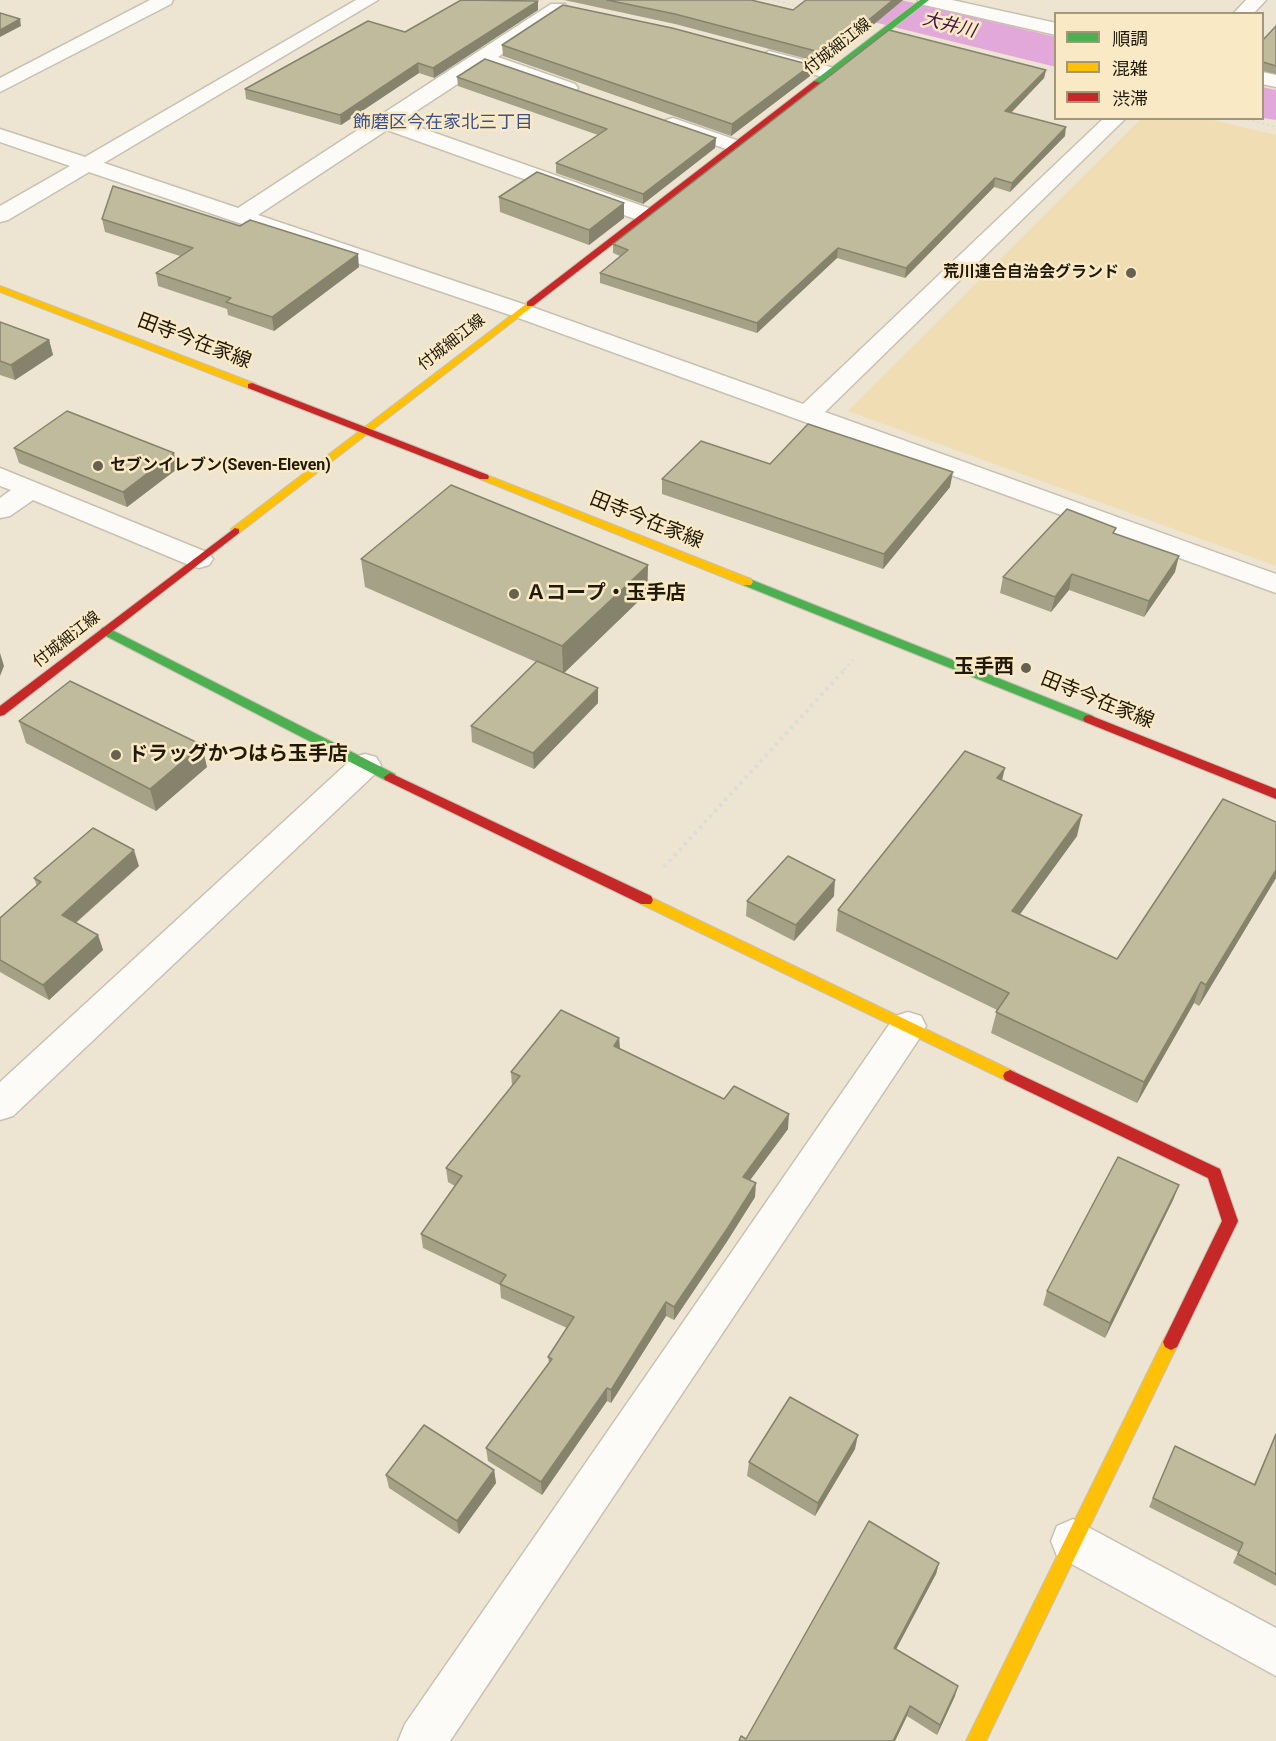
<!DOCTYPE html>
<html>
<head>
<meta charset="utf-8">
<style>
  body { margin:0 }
  #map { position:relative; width:1276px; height:1741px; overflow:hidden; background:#ede4d1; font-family:Roboto,"Noto Sans JP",sans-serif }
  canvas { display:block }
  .legend { position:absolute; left:1054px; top:12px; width:210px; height:108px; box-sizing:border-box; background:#f9e9c5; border:2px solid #a2967b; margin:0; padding:8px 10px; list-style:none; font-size:18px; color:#1f1a0c }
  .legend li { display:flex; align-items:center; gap:12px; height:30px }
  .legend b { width:30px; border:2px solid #a2967b }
</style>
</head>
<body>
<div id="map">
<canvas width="1276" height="1741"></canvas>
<ul class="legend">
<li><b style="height:8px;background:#4caf50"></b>順調</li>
<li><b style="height:8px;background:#ffc107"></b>混雑</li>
<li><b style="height:8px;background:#c62828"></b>渋滞</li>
</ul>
</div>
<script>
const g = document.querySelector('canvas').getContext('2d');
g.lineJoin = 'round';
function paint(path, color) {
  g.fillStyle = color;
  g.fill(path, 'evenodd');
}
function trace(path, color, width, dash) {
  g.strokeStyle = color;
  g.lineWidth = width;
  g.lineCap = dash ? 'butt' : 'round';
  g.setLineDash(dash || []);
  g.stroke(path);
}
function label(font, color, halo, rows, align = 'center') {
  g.font = font + ' Roboto,"Noto Sans JP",sans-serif';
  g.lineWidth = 5;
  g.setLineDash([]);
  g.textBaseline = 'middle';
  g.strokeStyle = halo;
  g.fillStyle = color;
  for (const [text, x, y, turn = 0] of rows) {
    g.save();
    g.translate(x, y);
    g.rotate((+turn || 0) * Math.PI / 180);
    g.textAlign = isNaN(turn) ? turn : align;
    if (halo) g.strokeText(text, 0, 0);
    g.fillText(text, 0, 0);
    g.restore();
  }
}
paint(new Path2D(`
  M1141,119h68l67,16v431l-428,-155z`), '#f0ddb3');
paint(new Path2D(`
  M818,0h83l155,37v30l-231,-57z
  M1262,87l14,3v30l-14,-2z`), '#e3a8da');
const street = new Path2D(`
  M150,0h23l-2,4 -171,88v-14z
  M356,0h22l-274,163 134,45 313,-204h14l2,4 -2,4 -67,45 77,27 3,4 -3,4h-14l-76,-26 -84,55 253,89 3,5 -3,5h-16l-251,-90 -129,85 271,91 274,98 301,-286h22l-301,294 451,162v19l-763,-277 -424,-144 -81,48 -8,2v-16l70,-40 -70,-24v-13l85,28z
  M918,0h34l104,23v12l-136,-31z
  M1246,0h20l-13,14h-20z
  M769,51l69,18 3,4 -10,6 -69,-18 -3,-4z
  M1262,72l14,3v12l-14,-3z
  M673,118l69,24 3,4 -3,4 -7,2 -69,-24 -3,-4 3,-4z
  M0,468l209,85 4,6 -4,6 -10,3 -10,-3 -156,-65 -23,16 -10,2v-20l11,-8 -11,-4z
  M365,754l11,3 5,8 -5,8 -363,343 -13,4v-38l354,-325z
  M908,1012l13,4 5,10 -5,10 -471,705h-52l7,-17 490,-708z
  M1073,1519l203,109v48l-219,-120 -6,-15 6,-15z`);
const fast = new Path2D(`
  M920,0h9l-109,85h-6v-4z
  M747,578l346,138 2,3 -2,3h-8l-342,-137 -2,-3z
  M106,627l289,147 1,3 -6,4 -5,-1 -283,-146 -2,-3 2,-3z`);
const slow = new Path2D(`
  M0,286l256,98 1,2 -5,3 -4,-1 -248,-96z
  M530,301l3,1v4l-294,227h-8v-4z
  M484,474l267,105 2,3 -2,3h-8l-263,-106v-4z
  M646,895l369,177 2,4 -2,4 -5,2 -5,-2 -364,-176 -2,-4 2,-4z
  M1171,1334l6,3 2,5 -193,399h-20l199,-404z`);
const jam = new Path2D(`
  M814,81l7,2 -288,223h-6v-4z
  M252,383l236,92 1,2 -1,2h-8l-232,-91v-4z
  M235,528l4,1v4l-235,182 -4,1v-10z
  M1089,715l187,74v10l-191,-77 -2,-3 2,-3z
  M390,773l261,123 2,4 -2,4h-10l-256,-124 -1,-3z
  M1010,1070l210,99 18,52 -61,126 -6,3 -6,-3 -2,-5 59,-121 -14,-43 -203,-98 -2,-4 2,-4z`);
trace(street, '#c8c1b2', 3);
trace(fast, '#c8c1b2', 2);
trace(slow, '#c8c1b2', 2);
trace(jam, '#c8c1b2', 2);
trace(new Path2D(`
  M773,0l29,7
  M925,39l131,33
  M1243,118l33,9`), '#dfdcd5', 2, [2, 3]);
trace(new Path2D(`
  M844,670l9,-10`), '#dfdcd5', 3, [2, 4]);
trace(new Path2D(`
  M664,867l182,-199`), '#dfdcd5', 4, [3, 4.5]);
paint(street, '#fcfbf8');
paint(fast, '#4caf50');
paint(slow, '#ffc107');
paint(jam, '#c62828');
paint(new Path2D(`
  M564,0h187l42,10 13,-10h97l-77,64 -151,-40z
  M538,1v9l-104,68 -15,-5 -78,52 -95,-26 -1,-10 160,-57z
  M1276,26v48l-13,-3v-31z
  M502,45l308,31 -79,60 -228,-80z
  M1046,70l-2,8 -33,35 54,23 -55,56 -16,-5 -89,91 -68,-20 -80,75 -157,-50v-10l20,-17 -7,-3v-9z
  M457,77l259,61 -1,10 -72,56 -87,-31v-10l42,-28 -140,-49z
  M499,197l125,6v15l-35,27 -89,-33z
  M102,219l257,48 -85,64 -46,-16 -1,-6 -69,-23 -2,-13 24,-17 -75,-24z
  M0,322l49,18 4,15 -38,25 -15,-5z
  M14,448l163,21 -50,38 -108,-44z
  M770,464l180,23 -67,82 -221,-75v-15z
  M1115,534l60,38 -31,45 -75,-27 -18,22 -51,-19 3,-16z
  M361,559l287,6 -1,28 -83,80 34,15v15l-64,66 -62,-27 -1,-16 65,-64 -171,-75z
  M19,721l188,46 -51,44 -130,-68z
  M1002,780l75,56 -57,78 97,45 159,-137v56l-77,128 -5,-3 -57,100 -146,-70 6,-23 -161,-79 2,-21z
  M139,866l-63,57 22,12 5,15 -54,50 -49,-28v-54l37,-32 -3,-8z
  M834,896l-40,45 -48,-25 1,-15z
  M619,1038l1,11 168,80 -38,51 5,17 -29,46 -52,77 -8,-4 -55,87 -4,-2 -65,94 -54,-34 -2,-13 63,-85 -1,-6 19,-29 -66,-30 -1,-13 -77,-37 -2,-14 34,-48 -7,-4 -2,-14 66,-82 -1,-14z
  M1179,1185l-6,15 -68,138 -62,-33 4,-14z
  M1276,1433v153l-43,-23 5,-11 -89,-45 22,-52 83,29z
  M855,1449l-40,67 -68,-40 2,-14z
  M494,1470l2,13 -37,51 -70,-46 -3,-13z
  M939,1563l-3,11 -40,75 59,47 -18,39 -30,-19 -12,25h-156l7,-2z`), '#a5a186');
paint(new Path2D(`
  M893,0h10l-77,64 1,-10z
  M538,1v9l-104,68 -1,-10z
  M20,19l1,7 -21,11v-7z
  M418,63l1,10 -78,52 -1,-10z
  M811,65l-1,11 -79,60 1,-12z
  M1046,70l-2,8 -40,42 1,-9z
  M1066,127l-1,9 -55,56 2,-9z
  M716,138l-1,10 -72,56v-10z
  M995,178l-1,9 -89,91 1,-10z
  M624,203v15l-35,27v-15z
  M838,248l-1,10 -80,75v-10z
  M358,254l1,13 -85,64 -2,-14z
  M49,340l4,15 -38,25 -4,-15z
  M174,453l3,16 -50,38 -4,-15z
  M953,472l-3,15 -67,82 1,-15z
  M1179,556l-4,16 -31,45 5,-16z
  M648,565l-1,28 -84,81 -1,-28z
  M1072,574l-3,16 -18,22 4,-15z
  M0,653l4,13 -4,10z
  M598,688v15l-64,66 -1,-16z
  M202,745l5,22 -51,44 -6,-22z
  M1005,768l-5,21 -3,-11z
  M1082,815l-5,21 -70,96 5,-21z
  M134,850l5,16 -72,64 -5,-15z
  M1276,870v8l-77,128 7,-21z
  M835,880l-1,16 -40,45 2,-16z
  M98,935l5,15 -54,50 -6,-15z
  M1201,982l-7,21 -57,100 7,-21z
  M619,1038l1,15 -6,-7z
  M789,1114l-1,15 -46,62 1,-14z
  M756,1183l-1,14 -29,46 -52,77v-13z
  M1179,1185l-6,15 -68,138 5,-15z
  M666,1302v14l-55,87v-13z
  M607,1388v13l-65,94 -1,-13z
  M858,1435l-3,14 -40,67 3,-13z
  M494,1470l2,13 -37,51 -2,-13z
  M939,1563l-3,11 -45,85 3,-11z
  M958,1686l-3,10 -18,39 3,-10z
  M910,1706l-3,10 -12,25h-2z`), '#86836d');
const building = new Path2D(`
  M461,0l77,1 -105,67 -15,-5 -78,52 -95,-26 123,-68 37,11z
  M607,0h144l42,10 13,-10h87l-66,54 -152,-40z
  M563,5l109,23 139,37 -79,59 -230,-79z
  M0,13l20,6 -20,11z
  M1276,26v40l-13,-4v-22z
  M889,30l157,40 -41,41 61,16 -54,56 -17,-5 -89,90 -68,-20 -81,75 -157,-50 28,-23 -15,-6z
  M485,59l231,79 -73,56 -87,-31 51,-34 -150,-52z
  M537,172l87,31 -35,27 -90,-33z
  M113,186l127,40 10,-6 108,34 -86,63 -46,-15 5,-4 -75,-25 37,-25 -91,-29z
  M0,322l49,18 -38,25 -11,-4z
  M67,411l107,42 -51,39 -109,-44z
  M808,424l145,48 -69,82 -222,-75 39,-38 69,23z
  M451,485l197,80 -86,81 -201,-87z
  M1067,509l49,19 -3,5 66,23 -30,45 -77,-27 -17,23 -52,-20z
  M537,661l61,27 -65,65 -62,-27z
  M70,681l132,64 -52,44 -131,-68z
  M965,751l40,17 -8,10 85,37 -70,96 105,48 106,-160 53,23v48l-70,115 -5,-3 -57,100 -148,-70 13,-19 -171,-83z
  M93,828l41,22 -72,65 36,20 -55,50 -43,-25v-42l41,-36 -7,-4z
  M788,856l47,24 -39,45 -49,-24z
  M561,1010l58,28 -5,8 110,53 10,-13 55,28 -46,63 13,6 -29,46 -53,78 -8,-5 -55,88 -4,-2 -66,94 -55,-34 66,-89 -4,-2 26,-40 -74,-33 6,-9 -85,-41 41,-58 -16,-8 74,-92 -9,-4z
  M1118,1157l61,28 -69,138 -63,-32z
  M790,1397l68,38 -40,68 -69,-41z
  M424,1425l70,45 -37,51 -71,-46z
  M1276,1434v140l-38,-20 5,-11 -90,-45 22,-52 80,39z
  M869,1521l70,42 -45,85 64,38 -18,39 -30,-19 -17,35h-154l2,-5 5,3z`);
paint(building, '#c0bb9c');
trace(building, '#86836d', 1.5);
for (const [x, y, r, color] of [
  [1131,273,6,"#676151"],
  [98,466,6,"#676151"],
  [514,594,6,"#676151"],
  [1026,668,6,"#676151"],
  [116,755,6,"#676151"]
]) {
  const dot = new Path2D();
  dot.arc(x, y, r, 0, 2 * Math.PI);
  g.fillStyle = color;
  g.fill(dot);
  trace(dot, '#f9e9c5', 2);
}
label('16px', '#1f1a0c', '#f9e9c5', [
  ["付城細江線",838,47,-38],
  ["付城細江線",452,343,-38],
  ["付城細江線",67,640,-38]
]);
label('bold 16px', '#1f1a0c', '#f9e9c5', [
  ["荒川連合自治会グランド",1119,273],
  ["セブンイレブン(Seven-Eleven)",110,466,"left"]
], 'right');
label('italic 18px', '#421043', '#f9e9c5', [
  ["大井川",949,26,14]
]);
label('18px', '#3b518b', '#f9e9c5', [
  ["飾磨区今在家北三丁目",443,123]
]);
label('20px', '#1f1a0c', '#f9e9c5', [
  ["田寺今在家線",194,342,21],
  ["田寺今在家線",646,521,22],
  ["田寺今在家線",1097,701,22]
]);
label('bold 20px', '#1f1a0c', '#f9e9c5', [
  ["Ａコープ・玉手店",526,594],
  ["玉手西",1014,668,"right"],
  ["ドラッグかつはら玉手店",128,755]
], 'left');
</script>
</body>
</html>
